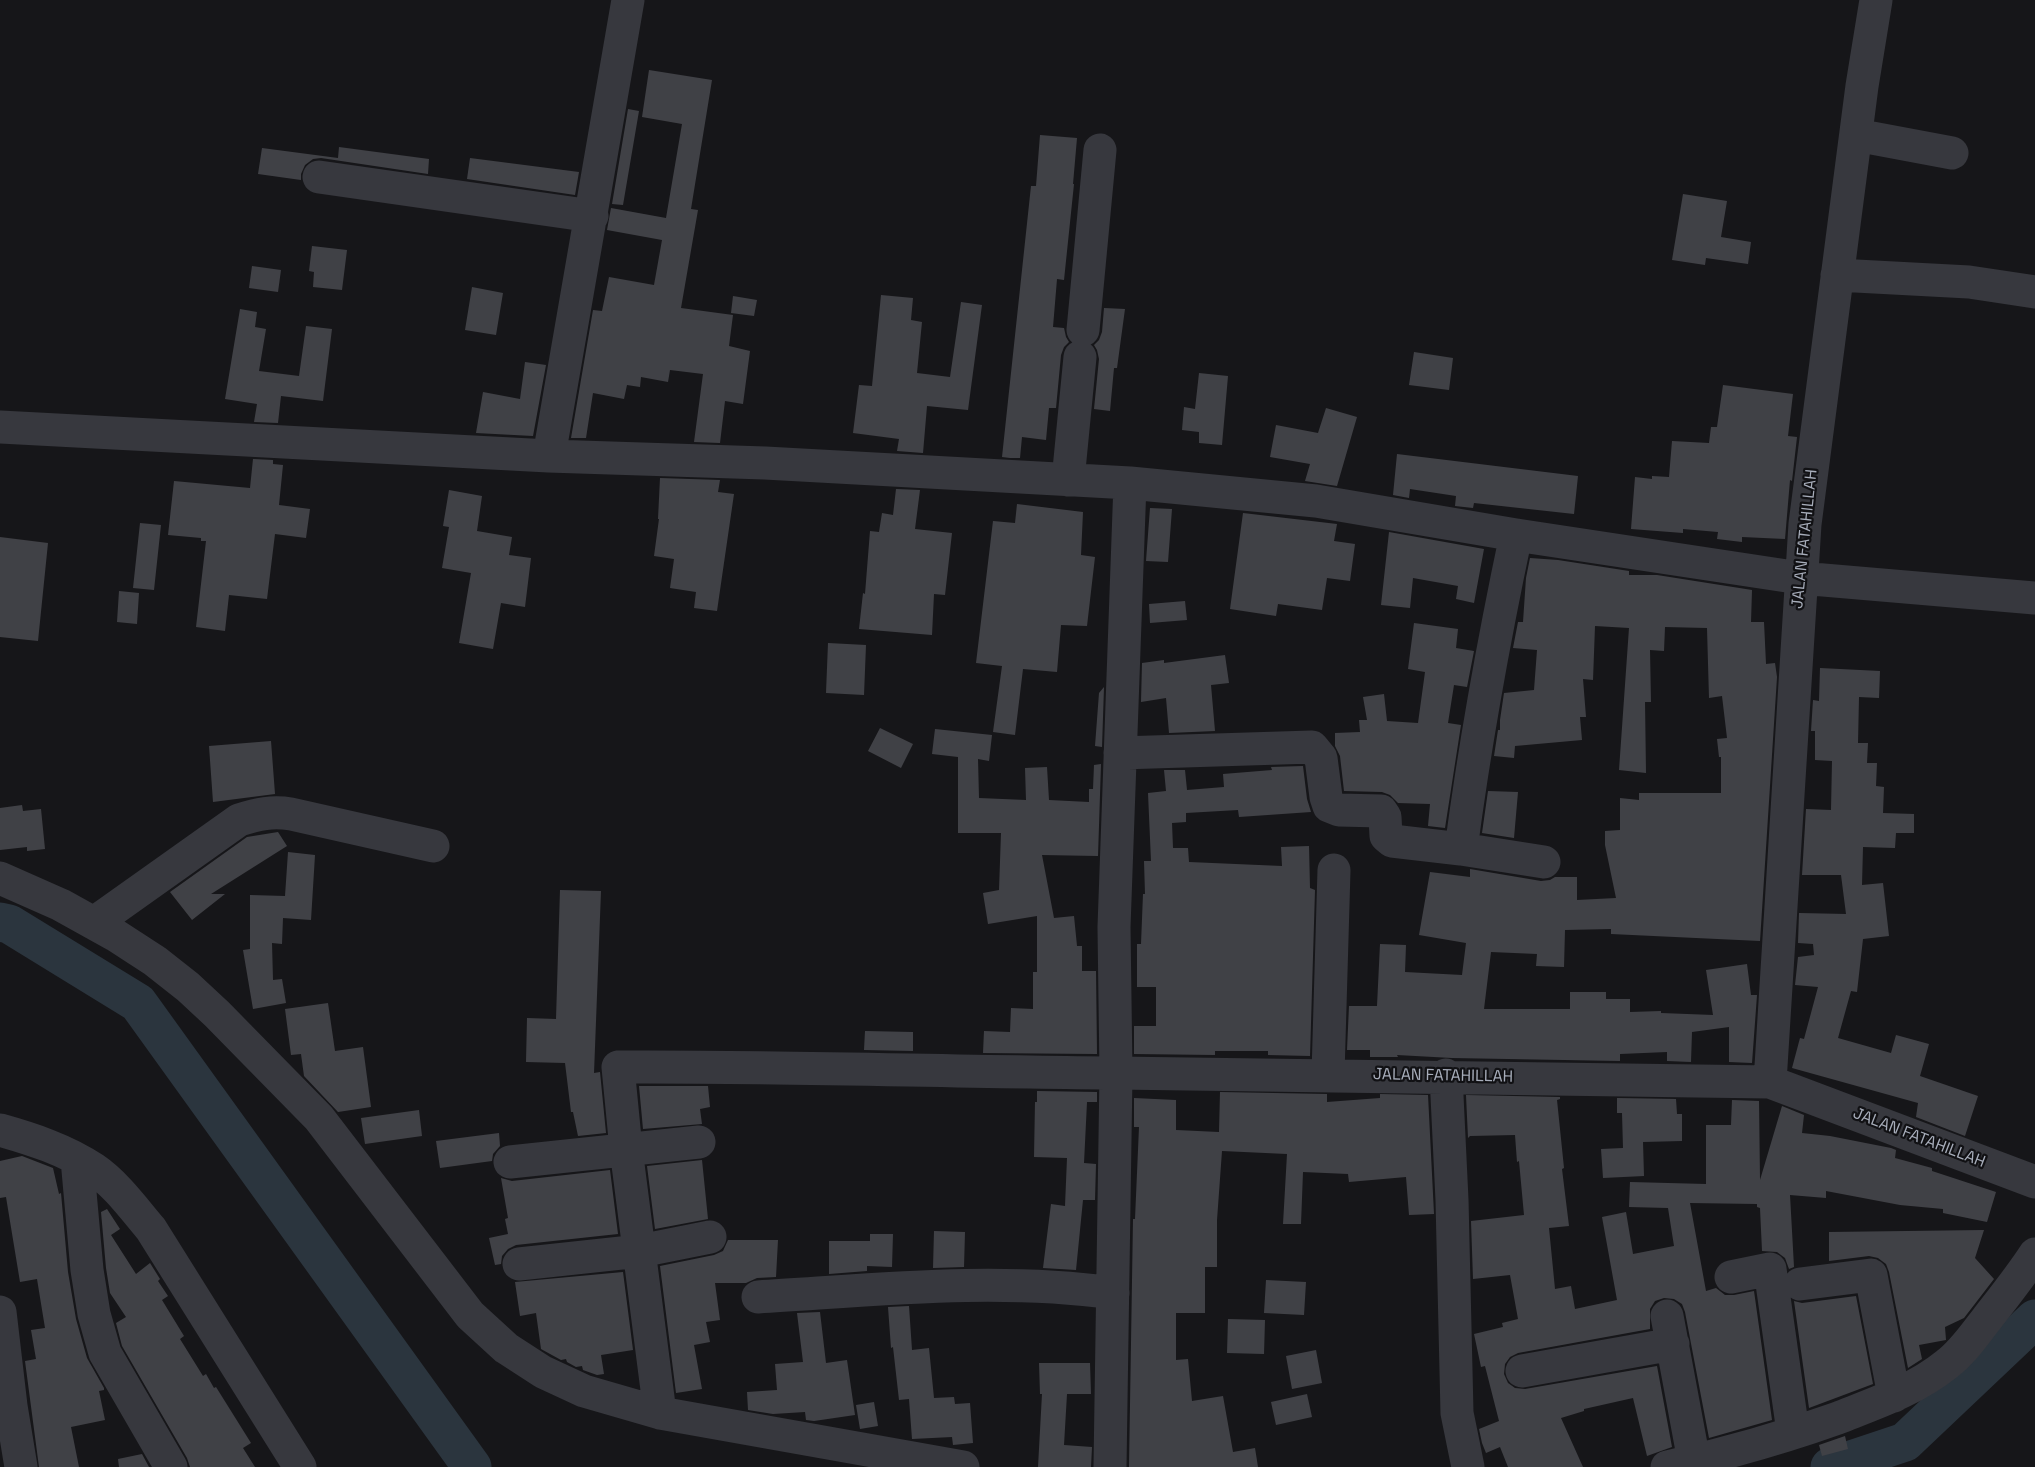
<!DOCTYPE html>
<html>
<head>
<meta charset="utf-8">
<style>
  body { margin:0 }
  canvas { display:block; background:#161619 }
</style>
</head>
<body>
<canvas width="2035" height="1467"></canvas>
<script>
const g = document.querySelector('canvas').getContext('2d');
g.lineJoin = 'round';
function trace(path, color, width, dash) {
  g.strokeStyle = color;
  g.lineWidth = width;
  g.lineCap = dash ? 'butt' : 'round';
  g.setLineDash(dash || []);
  g.stroke(path);
}
function paint(path, color) {
  g.fillStyle = color;
  g.fill(path, 'evenodd');
}
function label(font, color, halo, rows, align = 'center') {
  g.font = font + ' "Space Grotesk",sans-serif';
  g.lineWidth = 4.5;
  g.setLineDash([]);
  g.textBaseline = 'middle';
  g.strokeStyle = halo;
  g.fillStyle = color;
  for (const [text, x, y, turn = 0] of rows) {
    g.save();
    g.translate(x, y);
    g.rotate((+turn || 0) * Math.PI / 180);
    g.textAlign = isNaN(turn) ? turn : align;
    if (halo) g.strokeText(text, 0, 0);
    g.fillText(text, 0, 0);
    g.restore();
  }
}
trace(new Path2D(`
  M0,922l9,2 129,79 334,464
  M1830,1467l75,-25 130,-123`), '#2b353e', 39);
paint(new Path2D(`
  M649,70l63,10 -21,129 7,1 -17,98 52,7 -4,31 21,5 -7,53 -18,-3 -5,42 -26,-1 9,-68 -33,-4 -2,12 -27,-5 -1,10 -13,-2 -3,14 -31,-6 -7,45h-15l22,-128 9,1 7,-34 45,8 8,-45 -55,-10 4,-22 55,10 16,-94 -40,-7z
  M628,109l11,2 -16,94 -11,-1z
  M1040,135l37,3 -4,46h1l-10,96 -7,-1 -4,48 11,1 2,9 3,5 -5,5 -3,8 -5,53h-7l-3,32 -24,-3 -2,21h-10l-8,-1 29,-271h5z
  M339,147l90,12 -1,15 -107,-16 -8,1 -8,6 -4,9v6l-43,-6 4,-26 76,10z
  M470,158l109,14 -4,23 -108,-16z
  M1683,194l44,7 -6,36 30,5 -3,22 -42,-6 -1,7 -33,-5z
  M312,246l35,4 -5,40 -29,-3 1,-15 -5,-1z
  M252,266l29,4 -3,22 -29,-4z
  M472,287l31,6 -7,42 -31,-5z
  M881,295l32,3 -2,22 11,2 -5,51 33,4 11,-75 21,3 -14,105 -41,-4 -4,47 -26,-2 2,-12 -46,-6 6,-48 13,1z
  M733,296l24,4 -3,16 -23,-3z
  M1104,308l21,1 -8,59h-3l-4,43 -16,-2 5,-50 -2,-9 -3,-5 5,-5 3,-8z
  M240,309l17,3 -2,15 11,2 -7,42 40,5 7,-50 26,3 -9,72 -42,-5 -3,27 -24,-1 3,-18 -32,-5z
  M1414,352l39,6 -4,32 -40,-5z
  M525,362l21,3 -13,71 -57,-3 7,-41 37,7z
  M1199,373l29,3 -6,69 -23,-2v-11l-17,-2 2,-23 11,2z
  M1723,385l70,9 -5,42 9,1 -5,44 -2,-1 -5,59 -43,-2v5l-25,-3 1,-7 -35,-3v4l-52,-4 4,-52 17,2v-3l17,1 3,-36 37,2 2,-16h6z
  M1326,408l31,9 -20,69 -32,-5 5,-17 -40,-7 6,-32 42,8z
  M1397,454l181,22 -4,38 -100,-11 -1,5 -18,-2 1,-10 -46,-7 -1,9 -16,-3z
  M253,459l20,1v4l10,1 -4,40 31,4 -4,29 -31,-4 -8,65 -38,-4 -4,36 -29,-4 10,-86h-5v-3l-33,-3 6,-54 76,7z
  M660,478l60,2 -2,12 16,2 -17,117 -23,-3 2,-16 -26,-4 4,-29 -20,-3 5,-37h-1z
  M896,489l24,1 -5,39 37,4 -7,62 -11,-1 -2,41 -73,-6 4,-36 2,1 5,-63 9,1 3,-19 11,2z
  M449,490l33,6 -5,35 35,6 -3,18 22,3 -6,49 -24,-4 -8,46 -34,-6 12,-70 -29,-5 7,-41 -6,-1z
  M1017,504l66,8 -2,43 14,2 -8,69 -26,-1 -4,47 -34,-3 -8,66 -22,-3 9,-66 -26,-3 17,-142 22,2z
  M1150,508l22,1 -4,53 -22,-1z
  M1243,513l94,11 -3,17 21,3 -5,37 -23,-3 -5,32 -44,-6 -2,12 -46,-7z
  M140,523l21,2 -7,65 -21,-2z
  M1389,532l95,17 -10,54 -18,-4 2,-13 -45,-8 -3,30 -29,-3z
  M0,537l48,6 -10,98 -38,-4z
  M1530,558l28,2 71,11v4h28l95,15 -1,32h13l2,42 9,-1 2,14 -17,264 -149,-7v-5l-46,1 -1,37 -28,-1 1,-12 -46,-2 -7,57h86v-17h36v7h24v13l31,-1v2l52,2 -7,-45 41,-6 4,31h6l-5,68 -23,-1v-35l-37,5 -1,30 -24,-1v-9l-47,2v7l-168,-3 -55,-3 1,2h-28v-7h-23l2,-44h28l3,-62 26,1 -1,27 57,3 4,-32 -47,-8 11,-63 40,5v-8l71,12 9,-1 5,-3h22v23l39,-2 -11,-53v-14l15,-1v-32l19,2v-7h82v-36h-2l-2,-18 10,-1 -5,-42 -13,2 -2,-70 -42,-1 -1,24 -14,-1 1,52h-6l1,71 -27,-3 10,-142 -34,-2 -2,54 -10,-1 3,38h-6l2,23 -67,6 -1,12 -20,-2 4,-26h2v-10l4,-27 30,-3 3,-40 -24,-2 5,-26h5l3,-44z
  M119,591l20,2 -2,31 -20,-2z
  M1185,601l2,19 -37,3 -1,-19z
  M1414,623l44,6 -2,19 18,3 -7,36 -13,-2 -6,38 13,2 -16,103 -17,-2 2,-22 -32,-1 -8,-8 -8,-3 -38,-1 -4,-35 -5,-10v-13l25,-1 -1,-12h8l-4,-23 21,-3 3,27 31,2 7,-51 -17,-3z
  M828,643l38,2 -2,50 -38,-2z
  M1225,655l4,28 -18,2 4,46 -46,2 -3,-35 -25,4 1,-39 22,-3v3z
  M1820,668l60,3 -1,27 -20,-1 -1,46h10l-1,20h10l-1,23 8,1 -1,26 31,1v19h-18l-1,15 -32,-1 -1,38 21,-2 6,53 -26,3 -6,53 -6,-1 -13,47 53,15 5,-18 33,9 -9,32 58,20 -13,40 -49,-19 2,-14 -126,-35 8,-30 4,1 14,-52 -23,-2 3,-28 16,-2 -1,-11 -15,-1 1,-30 47,1 -5,-39h-39l4,-66 25,1 1,-49 -17,-1v-29h-4l2,-31 6,1z
  M1104,687l-2,60 -7,-1 4,-53z
  M880,728l33,16 -12,24 -33,-17z
  M935,729l57,6 -3,26 -11,-2 1,39 47,2 -1,-32 22,-1 2,33 40,2v-13h4l1,-24 7,-1 -3,92 -56,-1 12,63 20,-2 3,30h5v25h14l1,83 -114,-1 1,-22 26,1 1,-24 22,1v-37h4v-56l-49,8 -5,-31 16,-3 2,-57h-43v-76l-26,-3z
  M271,741l4,53 -62,8 -4,-56z
  M1303,766l4,33 4,13 -72,5 -1,-7 -52,3v9l-14,1 1,25h15l1,14 93,4 -1,-19 28,-1 1,42 5,2 -5,166 -42,-1v-4h-53v4l-81,-1v-28h22v-39h-19v-43h4l2,-50h2l-1,-33h7l-3,-68 18,-2 -2,-21h21l2,20 37,-3 -1,-13 49,-4 -1,-3z
  M1488,791l30,1 -4,46 -32,-5z
  M22,805l1,6 18,-2 4,40 -18,2v-4l-27,3v-42z
  M278,832l9,14 -76,48h14l-33,26 -22,-28 77,-55z
  M288,852l27,3 -4,65 -28,-2 -1,26 -10,-1 1,37 9,-1 4,24 -33,6 -10,-59 7,-1v-54l35,1z
  M560,890l41,1 -7,182 6,-1 6,61 -28,3 -5,-24h-2l-6,-49 -39,-1 1,-44 29,1z
  M328,1003l7,48 28,-4 8,60 -33,5 -34,-36 -3,-22 -10,1 -6,-46z
  M865,1031l48,1v19l-49,-1z
  M639,1086h69l2,21 -10,2 2,15 -59,5z
  M1037,1091l60,1v10h-10l-3,61 12,1 -1,36h-12l-7,70 -33,-2 8,-64 14,2 2,-48 -33,-1 1,-55h2z
  M1220,1092l107,2v8l53,-4v-4l48,1 6,119 -25,1 -3,-38 -57,5 -1,-8 -45,-2 -2,52h-18l4,-70 -65,-3 -5,69v47h-12v46h-29v47l12,-1 4,42 31,-5 10,56 22,-4 3,19h-129l4,-248h2l4,-92h-5v-29l42,2v30l43,2z
  M1466,1095l94,2v2l-3,1 7,68 -2,1 7,57 -20,2 6,61 16,-3 4,23 42,-9 -15,-83 24,-5 7,42 41,-8 -6,-38 -39,-1 1,-25 76,2v-59h25l1,-25 27,1 1,79 22,-74 22,9 -2,18 28,3 61,12 5,2 -1,8 37,10v3l64,21 -9,30 -44,-9v-4l-43,-4 -74,-14v7l-36,-3 4,72 -5,2 -4,-11 -8,-6 -15,-1 -2,-43 -3,-1v-3l-67,-1 16,88 10,-3 9,7h9l20,-4 18,129 -63,18 -24,-126 -3,-8 -8,-5 -10,-1 -9,3 -5,8v20l-132,24 -8,4 -5,7 -1,10 4,9 7,5 10,1 132,-23 15,81 -25,9 -14,-58 -49,11v2l-23,7 22,49h-75l-8,-20 -14,6 -4,-10 -3,-14 20,-8 -14,-55 -4,1 -7,-33 29,-7 -1,-4 16,-4 -8,-44 -37,4 -2,-58 53,-6 -5,-54 -2,1 -2,-27 -45,1 -2,2z
  M1617,1098l59,1 1,15h5v27l-39,1 1,34 -41,2 -2,-29 22,-1 -1,-35h-5z
  M419,1110l3,26 -57,8 -4,-26z
  M499,1133l1,13 -7,8 -1,7 -52,7 -4,-27z
  M22,1156l31,12 6,26 2,-1 7,79 8,47 11,39 17,30v2l-5,1 6,29 -34,7 8,40h-40l-14,-106 11,-2 -5,-29 14,-2 -8,-49 -17,3 -14,-85 -6,1v-37z
  M702,1160l6,59 -53,10 -8,-63z
  M610,1170l8,64 -102,11 -8,4 -6,7 -1,8 -6,1 -6,-27 19,-4 -3,-15 3,-1 -7,-40 11,3z
  M107,1209l13,20 -9,6 25,39 14,-11 10,16 -2,2 10,15 -6,4 22,36 -4,3 23,37 3,-2 8,14 2,-1 35,56 -8,5 12,19h-65l-3,-9 -65,-112 -6,-23 10,-6 -16,-24 -4,-25 -5,-56z
  M1984,1230l-9,28 19,21 -30,39 -19,9 1,13 -27,5 3,14 -14,9 -19,-96 -3,-8 -8,-6 -9,-2 -40,5v-29z
  M934,1231l31,1 -1,35 -31,1z
  M870,1234h23l-1,33 -25,-1v5l-38,3v-33h41z
  M728,1240h50l-2,37 -19,1 -11,5h-31l5,37 -14,2 4,20 -16,3 8,44 -26,4 -16,-127 54,-11 9,-4z
  M623,1272l10,78 -32,5 3,19 -7,1 -14,-5 -1,-4 -6,1 -9,-5 -1,-3 -5,1 -20,-11 -5,-36 -16,3 -5,-34z
  M1266,1280l40,2 -2,33 -40,-2z
  M1856,1296l17,88 -64,24 -15,-107 8,2z
  M909,1306l3,44 17,-2 5,50 20,-1 1,7 15,-1 3,40 -20,2 -1,-8 -40,2 -3,-40 -10,1 -6,-53 -2,1 -3,-41z
  M820,1312l6,51 21,-3 8,55 -41,6 -8,-1 -1,-8 -32,2 -25,-4 -1,-18 30,-2 -2,-26 28,-2 -6,-49z
  M1228,1319l37,1 -1,34 -37,-1z
  M1316,1350l6,33 -30,6 -6,-33z
  M1039,1363h51l1,31h-24l-3,51 28,2 -1,20h-53l4,-73h-2z
  M1307,1394l5,23 -36,8 -5,-23z
  M874,1402l4,24 -18,3 -4,-24z
  M1845,1436l3,13 -26,7 -3,-11z
  M142,1454l7,13h-30l-1,-8z`), '#404146');
trace(new Path2D(`
  M1876,0l-14,86 -57,438 -35,558 265,100
  M1856,135l96,18
  M319,177l273,39
  M1837,275l132,7 66,10
  M1083,330l17,-180
  M0,427l549,29 216,7 365,20 186,18 200,34 284,43 235,20
  M549,456l79,-456
  M1068,480l12,-123
  M1120,753l192,-6 9,11 5,39 3,9 10,4 42,1 4,6 1,19 6,5 69,8c14,-106 33,-210 55,-314
  M1461,849l83,13
  M0,878l61,27 54,30 40,26 33,26 29,27 102,104 151,197 36,33 37,24 41,19 76,22 303,54
  M94,923l145,-103c19,-6 33,-9 52,-6l142,32
  M1328,1074l6,-204
  M1446,1075l6,125 5,213 11,54
  M0,1130c32,9 66,20 94,39 22,15 40,40 57,60l149,238
  M77,1159l10,111 7,44 11,39 66,114
  M510,1162l189,-20
  M519,1264l121,-13 70,-14
  M1731,1277l39,-8 23,163
  M1800,1284l71,-9 23,121
  M758,1297c118,-7 237,-20 355,-4
  M0,1312l11,94 10,61
  M1667,1316l27,145
  M1522,1371l151,-27
  M660,1413l-34,-264 -8,-82c166,-1 332,5 498,6 218,1 436,5 654,9
  M1110,1467l6,-394 -2,-146 16,-444
  M1667,1467c58,-13 115,-29 171,-49 38,-15 77,-28 109,-54 16,-12 27,-29 39,-44 17,-22 34,-43 49,-66`), '#37383e', 33);
label('16px', '#a7adba', '#111114', [
  ["JALAN FATAHILLAH",1805,539,-84],
  ["JALAN FATAHILLAH",1443,1076,1],
  ["JALAN FATAHILLAH",1919,1138,21]
]);
</script>
</body>
</html>
